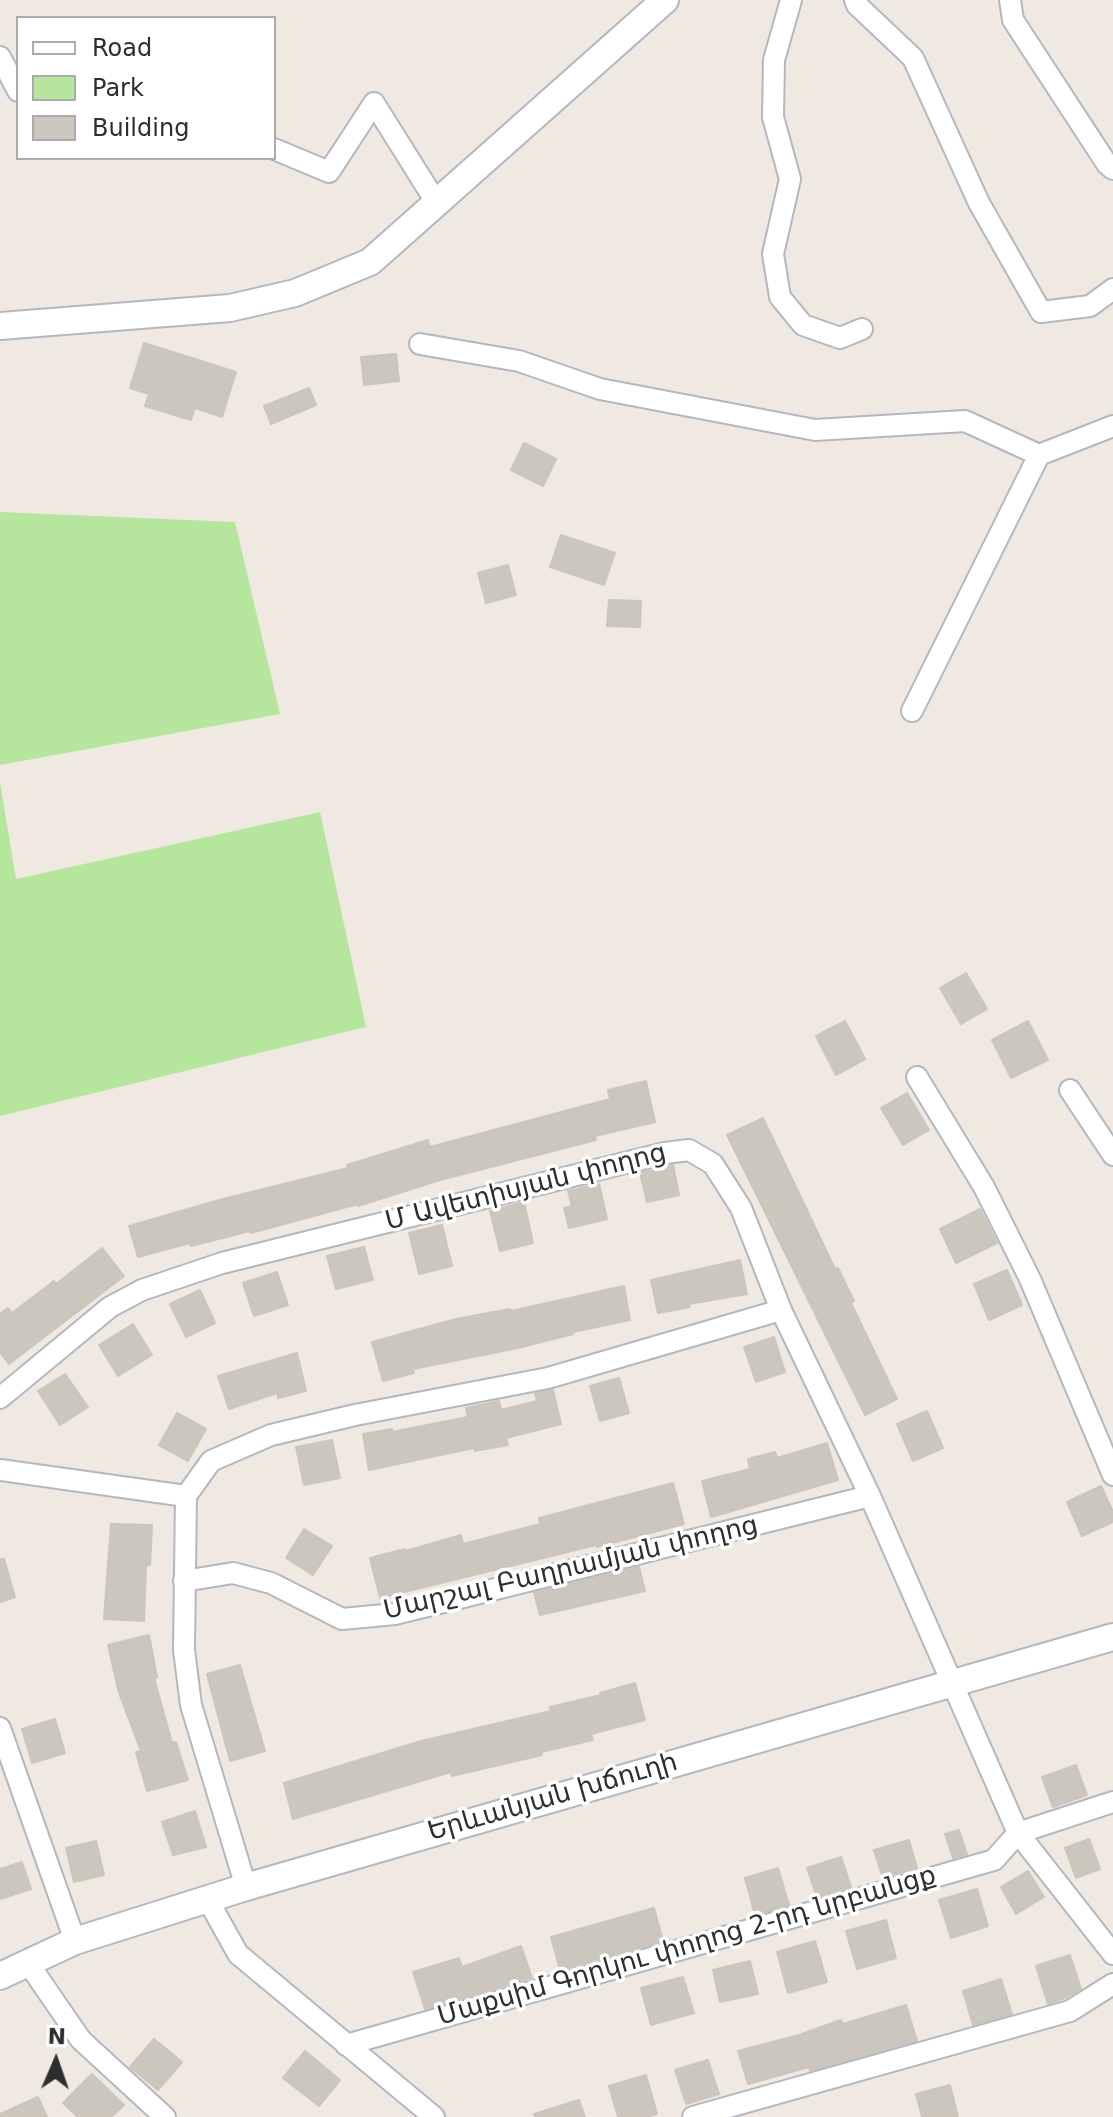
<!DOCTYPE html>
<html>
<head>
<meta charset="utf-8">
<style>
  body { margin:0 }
  #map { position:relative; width:1113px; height:2117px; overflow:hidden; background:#efe9e1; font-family:"DejaVu Sans",sans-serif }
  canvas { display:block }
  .legend { position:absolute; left:16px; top:16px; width:260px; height:144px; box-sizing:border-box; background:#fff; border:2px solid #ababab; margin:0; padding:10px 14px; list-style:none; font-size:24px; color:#2e2e2e }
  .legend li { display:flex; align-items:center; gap:16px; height:40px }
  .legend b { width:40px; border:2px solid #ababab }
  .north { position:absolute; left:16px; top:2021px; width:80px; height:80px; -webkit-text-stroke:6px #fff; paint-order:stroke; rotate:2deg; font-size:22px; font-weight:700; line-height:32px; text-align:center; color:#2e2e2e }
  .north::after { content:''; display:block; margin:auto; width:28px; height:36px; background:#2e2e2e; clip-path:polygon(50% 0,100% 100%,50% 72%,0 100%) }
</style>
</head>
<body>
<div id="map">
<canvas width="1113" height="2117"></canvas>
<ul class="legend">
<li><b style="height:10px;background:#fff"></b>Road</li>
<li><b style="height:22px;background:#b6e59e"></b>Park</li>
<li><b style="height:22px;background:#cbc7bf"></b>Building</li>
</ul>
<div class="north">N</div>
</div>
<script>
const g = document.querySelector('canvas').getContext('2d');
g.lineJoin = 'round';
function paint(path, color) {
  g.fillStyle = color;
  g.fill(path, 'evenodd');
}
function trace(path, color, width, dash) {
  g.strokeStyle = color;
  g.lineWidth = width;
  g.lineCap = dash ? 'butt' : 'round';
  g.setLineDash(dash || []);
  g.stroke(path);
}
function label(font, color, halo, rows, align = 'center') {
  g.font = font + ' "DejaVu Sans","Noto Sans Armenian",sans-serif';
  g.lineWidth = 7;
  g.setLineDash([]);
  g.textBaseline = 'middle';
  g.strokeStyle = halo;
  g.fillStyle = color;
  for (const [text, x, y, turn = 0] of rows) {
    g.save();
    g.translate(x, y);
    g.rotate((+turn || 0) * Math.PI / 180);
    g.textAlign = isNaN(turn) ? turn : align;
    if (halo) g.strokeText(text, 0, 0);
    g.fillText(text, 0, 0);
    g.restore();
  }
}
paint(new Path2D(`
  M0,512l235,10 45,192 -280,51z
  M0,782l16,97 304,-67 46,215 -366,89z`), '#b6e59e');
const building = new Path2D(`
  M144,343l92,29 -14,45 -27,-9 -4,12 -46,-14 4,-12 -19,-6z
  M396,354l3,27 -35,4 -3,-28z
  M309,388l7,17 -45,19 -7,-18z
  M524,443l32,16 -13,27 -32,-16z
  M561,535l54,18 -11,32 -54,-18z
  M508,565l8,30 -30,8 -8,-30z
  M609,600l32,1 -1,26 -33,-1z
  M966,973l21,36 -26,15 -21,-36z
  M845,1021l20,38 -29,16 -20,-39z
  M1028,1021l20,39 -37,18 -19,-38z
  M646,1081l9,41 -60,14 1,4 -156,40 -82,26v-2l-107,29 -1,-2 -59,15 -1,-3 -52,14 -9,-31 94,-27 125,-31 -1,-3 81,-25 2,7 180,-48 -2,-9z
  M907,1093l22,37 -26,15 -22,-37z
  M763,1118l72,151 3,-1 16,33 -3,2 46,96 -32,16 -138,-280z
  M673,1165l6,30 -32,7 -7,-29z
  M599,1184l8,35 -38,9 -5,-20 8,-2 -4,-15z
  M524,1202l9,41 -33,8 -10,-40z
  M980,1209l17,34 -41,20 -16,-34z
  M442,1225l10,41 -33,8 -10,-41z
  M364,1247l9,33 -37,9 -9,-33z
  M102,1248l22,28 -115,88 -9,-12v-38l8,-6 4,5 42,-32 2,3z
  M740,1260l7,34 -58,10 1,3 -32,6 -7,-33z
  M1007,1270l15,35 -33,15 -15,-36z
  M277,1272l11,33 -34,11 -11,-33z
  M624,1286l6,34 -57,12v2l-55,14 -105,21 1,4 -31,8 -11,-39 84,-23 54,-10 1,2z
  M200,1290l15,33 -29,14 -16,-33z
  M133,1324l19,31 -34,21 -19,-31z
  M774,1337l11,35 -29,10 -12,-35z
  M297,1353l9,38 -28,7 -1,-5 -48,16 -11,-33z
  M65,1374l23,33 -28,18 -22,-34z
  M619,1378l10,35 -29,8 -10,-35z
  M553,1390l8,34 -55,14 2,7 -33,6 -1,-3 -105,22 -6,-36 29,-5v3l76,-15 -2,-9 33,-7 2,9 36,-9 -2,-7z
  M927,1411l16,37 -30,13 -16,-37z
  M177,1413l29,16 -18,32 -29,-16z
  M332,1440l8,38 -36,7 -8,-38z
  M827,1443l11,37 -127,37 -9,-36 48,-12 -2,-10 27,-7 2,6z
  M673,1483l11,41 -87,23 -1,-2 -216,53 -10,-40 35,-9 1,2 55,-16 2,9 77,-20 -1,-6z
  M1101,1486l12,26v10l-31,14 -15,-34z
  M111,1524l41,1 -2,40h-4l-2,56 -40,-2z
  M304,1529l28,17 -19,29 -27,-17z
  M0,1559h4l11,38 -15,5z
  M639,1567l6,24 -105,24 -6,-22z
  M149,1635l8,42 -3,1 18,65 4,-1 12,38 -41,11 -11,-39 5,-1 -22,-58 -11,-48z
  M240,1665l25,86 -35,10 -23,-87z
  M635,1683l10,37 -54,14 2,6 -52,12 1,3 -90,21 -1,-4 -158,47 -9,-36 137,-42 130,-30 -1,-4 51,-12 -1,-2z
  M55,1719l10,34 -33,10 -10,-34z
  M1076,1765l11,30 -34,12 -11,-30z
  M195,1811l11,36 -33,8 -11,-33z
  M959,1830l8,24 -14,4 -8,-24z
  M1089,1839l11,30 -24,9 -11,-30z
  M909,1840l8,28 -34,10 -9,-28z
  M96,1841l8,34 -30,7 -8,-34z
  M841,1857l10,30 -34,10 -10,-29z
  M22,1862l9,27 -31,10v-30z
  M778,1868l11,37 -34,10 -10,-37z
  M1028,1871l16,26 -28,17 -15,-27z
  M977,1889l11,37 -37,12 -12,-38z
  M654,1908l9,33 -103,29 -9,-33z
  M886,1920l10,38 -39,11 -11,-38z
  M815,1941l12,41 -39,11 -11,-41z
  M521,1946l11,32 -107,31 -12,-37 46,-14 3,9z
  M1070,1955l11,34 -14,8 -19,7 -12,-38z
  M750,1961l8,33 -38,8 -7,-32z
  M683,1977l11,36 -43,12 -10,-37z
  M1001,1979l11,35 -39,11 -10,-34z
  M906,2005l11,36 -107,30 -1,-4 -61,17 -10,-33 61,-16 42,-15 2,4z
  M154,2039l28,23 -24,28 -28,-23z
  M305,2051l35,29 -21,26 -36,-28z
  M708,2060l11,34 -33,10 -11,-34z
  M92,2074l32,31 -13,12h-33l-15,-14z
  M646,2075l11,39 -11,3h-28l-9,-31z
  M950,2085l8,32h-36l-6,-23z
  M38,2097l9,20h-47v-3z
  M579,2100l6,17h-50l-1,-3z`);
paint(building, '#cbc7bf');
trace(building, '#cbc5ba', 2);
const street = new Path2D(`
  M791,0l-17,60 -1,57 17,62 -17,75 7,43 23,28 37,13 22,-9
  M855,0l2,5 56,53 66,145 62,109 49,-6 23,-17
  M1010,0l3,20 94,144 6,5
  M0,57l18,34
  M274,149l55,23 45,-69 62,99
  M420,344l99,17 81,28 215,41 150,-9 74,34
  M912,711l127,-256 74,-29
  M917,1077l67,110 46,92 83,196
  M1070,1090l43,65
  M0,1398l110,-91 32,-17 80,-27 443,-110 24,-3 24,14 28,44 40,102 89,186 148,337 95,121
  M0,1470l186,26
  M184,1581l49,-8 38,10 71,36 53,-5 475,-118
  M0,1728l75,213
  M246,1887l-55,-182 -7,-55 2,-154 25,-35 60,-26 84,-20 193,-37 233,-68
  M208,1900l30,54 196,163
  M28,1963l53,77 84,77
  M346,2045l648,-185 24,-27 95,-31
  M693,2117l377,-106 43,-27`);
const secondary = new Path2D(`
  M0,326l230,-18 65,-15 75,-31 295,-262
  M0,1976l75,-35 171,-54 867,-250`);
trace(street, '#b4b7c1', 24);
trace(secondary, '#b4b7c1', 30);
trace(street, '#fff', 20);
trace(secondary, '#fff', 26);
label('26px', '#2e2e2e', '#fff', [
  ["Մ Ավետիսյան փողոց",526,1188,-14],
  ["Մարշալ Բաղրամյան փողոց",571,1569,-13],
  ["Երևանյան խճուղի",553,1798,-16],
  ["Մաքսիմ Գորկու փողոց 2-րդ նրբանցք",687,1947,-16]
]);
</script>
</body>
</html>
